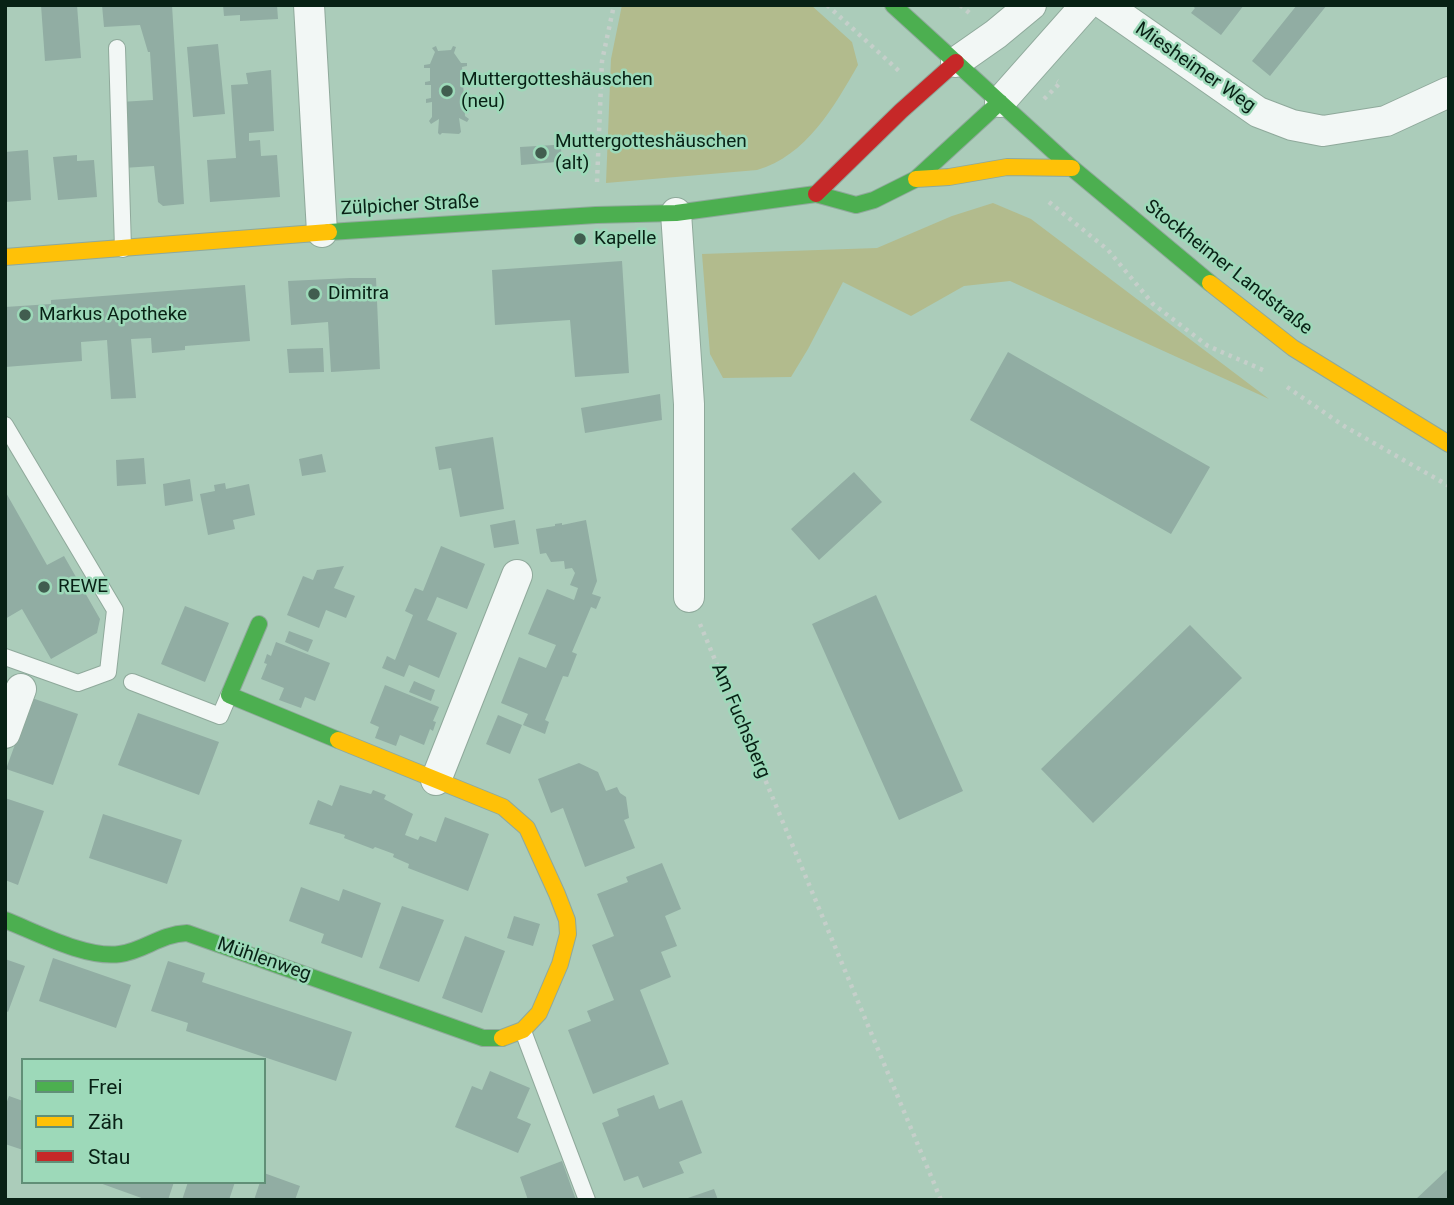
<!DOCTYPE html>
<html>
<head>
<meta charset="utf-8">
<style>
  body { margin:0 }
  #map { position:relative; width:1454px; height:1205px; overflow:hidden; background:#abccba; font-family:Roboto,sans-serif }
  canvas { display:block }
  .frame { position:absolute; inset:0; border:7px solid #082115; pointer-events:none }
  .legend { position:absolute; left:21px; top:1058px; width:245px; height:126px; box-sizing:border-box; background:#9dd9b9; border:2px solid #618f77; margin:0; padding:9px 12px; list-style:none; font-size:21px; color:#082115 }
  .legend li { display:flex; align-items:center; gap:14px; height:35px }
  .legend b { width:35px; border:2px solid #618f77 }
</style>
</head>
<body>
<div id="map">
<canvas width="1454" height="1205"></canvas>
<div class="frame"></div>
<ul class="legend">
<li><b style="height:9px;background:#4caf50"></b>Frei</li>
<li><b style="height:9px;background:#ffc107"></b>Zäh</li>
<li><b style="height:9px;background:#c62828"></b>Stau</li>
</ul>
</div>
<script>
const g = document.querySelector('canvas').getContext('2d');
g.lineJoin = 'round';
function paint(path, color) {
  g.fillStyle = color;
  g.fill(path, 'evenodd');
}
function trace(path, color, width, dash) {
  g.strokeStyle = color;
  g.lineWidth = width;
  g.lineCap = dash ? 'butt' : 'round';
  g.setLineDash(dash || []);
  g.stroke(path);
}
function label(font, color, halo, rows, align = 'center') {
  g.font = font + ' Roboto,sans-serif';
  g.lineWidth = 5;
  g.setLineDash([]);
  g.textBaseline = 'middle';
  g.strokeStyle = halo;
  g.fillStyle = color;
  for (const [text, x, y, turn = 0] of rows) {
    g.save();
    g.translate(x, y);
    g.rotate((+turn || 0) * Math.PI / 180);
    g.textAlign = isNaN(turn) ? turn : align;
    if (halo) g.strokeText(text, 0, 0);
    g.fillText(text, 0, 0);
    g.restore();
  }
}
paint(new Path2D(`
  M622,5h189l41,37 6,23c-24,42 -52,91 -101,105l-151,13 5,-124z
  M993,203l38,16 238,180 -259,-118 -46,5 -53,30 -68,-34 -35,67 -17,28 -68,1 -13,-24 -8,-100 175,-6 75,-32z`), '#b2bb8d');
paint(new Path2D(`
  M41,5h36l4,53 -36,3z
  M102,5h70l12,199 -21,2 -5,-4 -4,-36 -31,2 -3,-66 33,-2 -3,-48h-2l-8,-27 -36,2z
  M223,5h54l1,14 -38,2v-6l-16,1z
  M1191,5h53l-23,30 -30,-22 4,-5z
  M1297,5h30l-57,71 -18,-15z
  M218,44l7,70 -32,3 -6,-70z
  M436,46l2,5 13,-1 2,-4 3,1 -2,6 7,10h6v3l-5,1 1,13h5v3l-5,1 1,13h5l1,4h-6l1,15 4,3 -2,3 -8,-4 2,14 -2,2 -17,-1 -2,2 -2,-2 1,-14 -8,5 -2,-3 3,-4v-15l-6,1v-4l5,-1v-13h-6v-3l5,-1v-13h-6v-3l6,-1 5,-12 -3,-4z
  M271,70l3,61 -25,2v8l11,-1 1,16 16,-1 3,42 -70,5 -3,-42 29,-2 -5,-73 17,-1 -2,-11z
  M554,145l7,4 1,7 -6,6 -35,3 -1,-18z
  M28,150l3,50 -26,2v-50z
  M77,155v6l17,-1 3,37 -39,3 -5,-43z
  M622,261l7,112 -54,4 -5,-57 -75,5 -3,-55z
  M350,278h26l4,91 -49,3 -3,-50 -37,3 -3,-44z
  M245,285l5,56 -65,5v4l-33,3 -1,-15 -20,1 5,59 -25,1 -4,-59 -26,2 1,19 -77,6v-60l46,-3v-4z
  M323,348l1,24 -35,1 -2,-24z
  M1008,352l202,115 -39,67 -201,-114z
  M660,394l2,26 -77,13 -4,-25z
  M493,437l11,72 -44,8 -9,-49 -12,2 -4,-23z
  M322,454l4,18 -24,4 -3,-17z
  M144,458l2,26 -29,2 -1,-26z
  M854,472l28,30 -63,58 -28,-31z
  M190,479l3,22 -28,5 -2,-22z
  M225,483l1,6 23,-5 6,31 -22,5 2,9 -27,6 -8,-41 15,-3 -1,-6z
  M5,491l42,74 17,-9 36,63 -3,14 -46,26 -29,-50 -17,10z
  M515,520l4,24 -25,4 -4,-23z
  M586,520l11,61 -5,13 9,3 -5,12 -5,-2 -19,45 5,2 -9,23 -5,-1 -18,44 4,2 -4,12 -22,-9 5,-11 -27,-11 18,-46 27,11 10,-23 -28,-11 19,-45 27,11 4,-12 -8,-3 5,-12 -3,-5 -7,1 -1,-8 -13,1 -5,-9 -6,1 -4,-25 19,-3v-2l7,-1v2z
  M441,546l44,18 -18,45 -30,-12 -5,12 -5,11 30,13 -18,45 -30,-13 -5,12 -22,-9 5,-12 8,4 18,-45 -8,-4 10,-23 8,3z
  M344,566l-10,22 21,8 -9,22 -20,-8 -7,18 -32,-13 16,-39 10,4 4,-10z
  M876,595l87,196 -64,29 -87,-196z
  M185,606l44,17 -24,59 -44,-18z
  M1190,625l52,53 -149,145 -52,-54z
  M289,631l24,9 -5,12 -23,-10z
  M276,642l54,21 -15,38 -10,-4 -4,11 -22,-8 5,-12 -23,-9 6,-15 -3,-1 3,-9 4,2z
  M414,681l21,9 -4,11 -22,-9z
  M385,685l54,22 -6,14 3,1 -3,9 -3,-2 -6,16 -24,-10 -4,11 -21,-8 4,-11 -9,-4z
  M32,698l46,16 -25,71 -47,-16z
  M138,713l81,29 -20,53 -81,-30z
  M498,715l24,10 -12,29 -24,-10z
  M579,763l19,9 8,19 11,-4 3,6 6,4 3,21 -5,2 11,28 -50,19 -22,-59 -12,5 -13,-34z
  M340,785l31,9 2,-4 13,5 -2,4 29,15 -8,21 13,5 2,-4 16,6 9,-25 44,17 -21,57 -60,-23 1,-4 -16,-7 1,-3 -19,-7 -2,2 -29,-11 1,-3 -36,-11 9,-24 14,6z
  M5,798l39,13 -26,74 -13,-5z
  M103,814l79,26 -15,44 -78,-26z
  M662,863l19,46 -16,7 12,30 -16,6 10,25 -31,13 29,74 -76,30 -25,-64 23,-9 -4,-10 27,-11 -22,-55 22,-9 -17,-42 31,-12 -2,-5z
  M301,887l38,14 4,-12 38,14 -19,55 -41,-15 3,-9 -35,-13z
  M402,906l42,14 -25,62 -40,-14z
  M514,916l26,8 -7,22 -26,-8z
  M465,936l40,15 -23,62 -40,-15z
  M53,958l78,27 -15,43 -77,-27z
  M5,959l20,7 -17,46 -3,-2z
  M168,961l37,12 -3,9 150,50 -16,49 -150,-50 2,-8 -37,-12z
  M490,1071l40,17 -13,30 14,6 -13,29 -63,-26 17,-41 10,4z
  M654,1095l5,14 23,-9 20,53 -23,9 5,11 -41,15 -5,-12 -14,5 -22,-58 17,-7 -2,-7z
  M9,1096l14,5v49l-18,-6v-37z
  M562,1161l14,39h-48l-8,-23z
  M1449,1168v32h-34z
  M264,1173l36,13 -5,14h-41l6,-18h4z
  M97,1182h77l-6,18h-21z
  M188,1182h47l-6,18h-47z
  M714,1189l4,11h-33v-1z`), '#91ada3');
const lane = new Path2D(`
  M117,48l6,201
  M5,425l110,185 -7,62 -30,11 -73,-26
  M132,682l88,34 9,-21
  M523,1031l64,169`);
const street = new Path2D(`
  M309,5l13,227
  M1105,5l153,107 34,13 31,6 63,-10 63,-29
  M956,62l40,-28 35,-29
  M1000,102l86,-97
  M676,213l13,191v193
  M5,733l16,-44
  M436,780l81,-205`);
const fast = new Path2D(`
  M893,5l179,163 138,115
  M329,232l267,-17 80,-2 140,-19 40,11 18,-5 42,-21 84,-77
  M259,624l-30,71 109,45
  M5,920c31,12 81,39 115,34 24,-3 40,-20 67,-21l296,105h19`);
const slow = new Path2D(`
  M916,179l33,-2 58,-10 65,1
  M5,257l324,-25
  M1210,283l83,65 156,96
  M338,740l165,67 24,21 30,66 10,26 1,14 -8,30 -21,49 -16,17 -21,8`);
const jam = new Path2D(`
  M816,194l85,-83 55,-49`);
trace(lane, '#8fa99b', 18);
trace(street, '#8fa99b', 32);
trace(fast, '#8fa99b', 18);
trace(slow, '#8fa99b', 18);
trace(jam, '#8fa99b', 18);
trace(new Path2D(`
  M827,5l72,66
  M960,5l13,11
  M1044,99l16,-16 -3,-2
  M597,182l5,-121 12,-56
  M1049,202l59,48 45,54 55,42 55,24
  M1287,387l57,39 105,60
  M700,624l241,576`), '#c5cfca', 4.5, [3.5, 5]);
trace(lane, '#f2f7f5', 16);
trace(street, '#f2f7f5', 30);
trace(fast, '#4caf50', 16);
trace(slow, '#ffc107', 16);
trace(jam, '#c62828', 16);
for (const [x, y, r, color] of [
  [447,91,7,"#415d4f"],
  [541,153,7,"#415d4f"],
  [580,239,7,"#415d4f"],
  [314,294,7,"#415d4f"],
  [25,315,7,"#415d4f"],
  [44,587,7,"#415d4f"]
]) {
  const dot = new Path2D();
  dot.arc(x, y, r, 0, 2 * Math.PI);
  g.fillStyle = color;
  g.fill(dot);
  trace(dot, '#9dd9b9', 2.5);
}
label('19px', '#082115', '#9dd9b9', [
  ["Miesheimer Weg",1195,68,35],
  ["Zülpicher Straße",410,206,-3],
  ["Stockheimer Landstraße",1228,268,38],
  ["Am Fuchsberg",740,721,67],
  ["Mühlenweg",264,960,19]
]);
label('19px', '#082115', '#9dd9b9', [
  ["Muttergotteshäuschen",461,80],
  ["(neu)",461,102],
  ["Muttergotteshäuschen",555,142],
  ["(alt)",555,164],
  ["Kapelle",594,239],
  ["Dimitra",328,294],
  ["Markus Apotheke",39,315],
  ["REWE",58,587]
], 'left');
</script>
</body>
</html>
